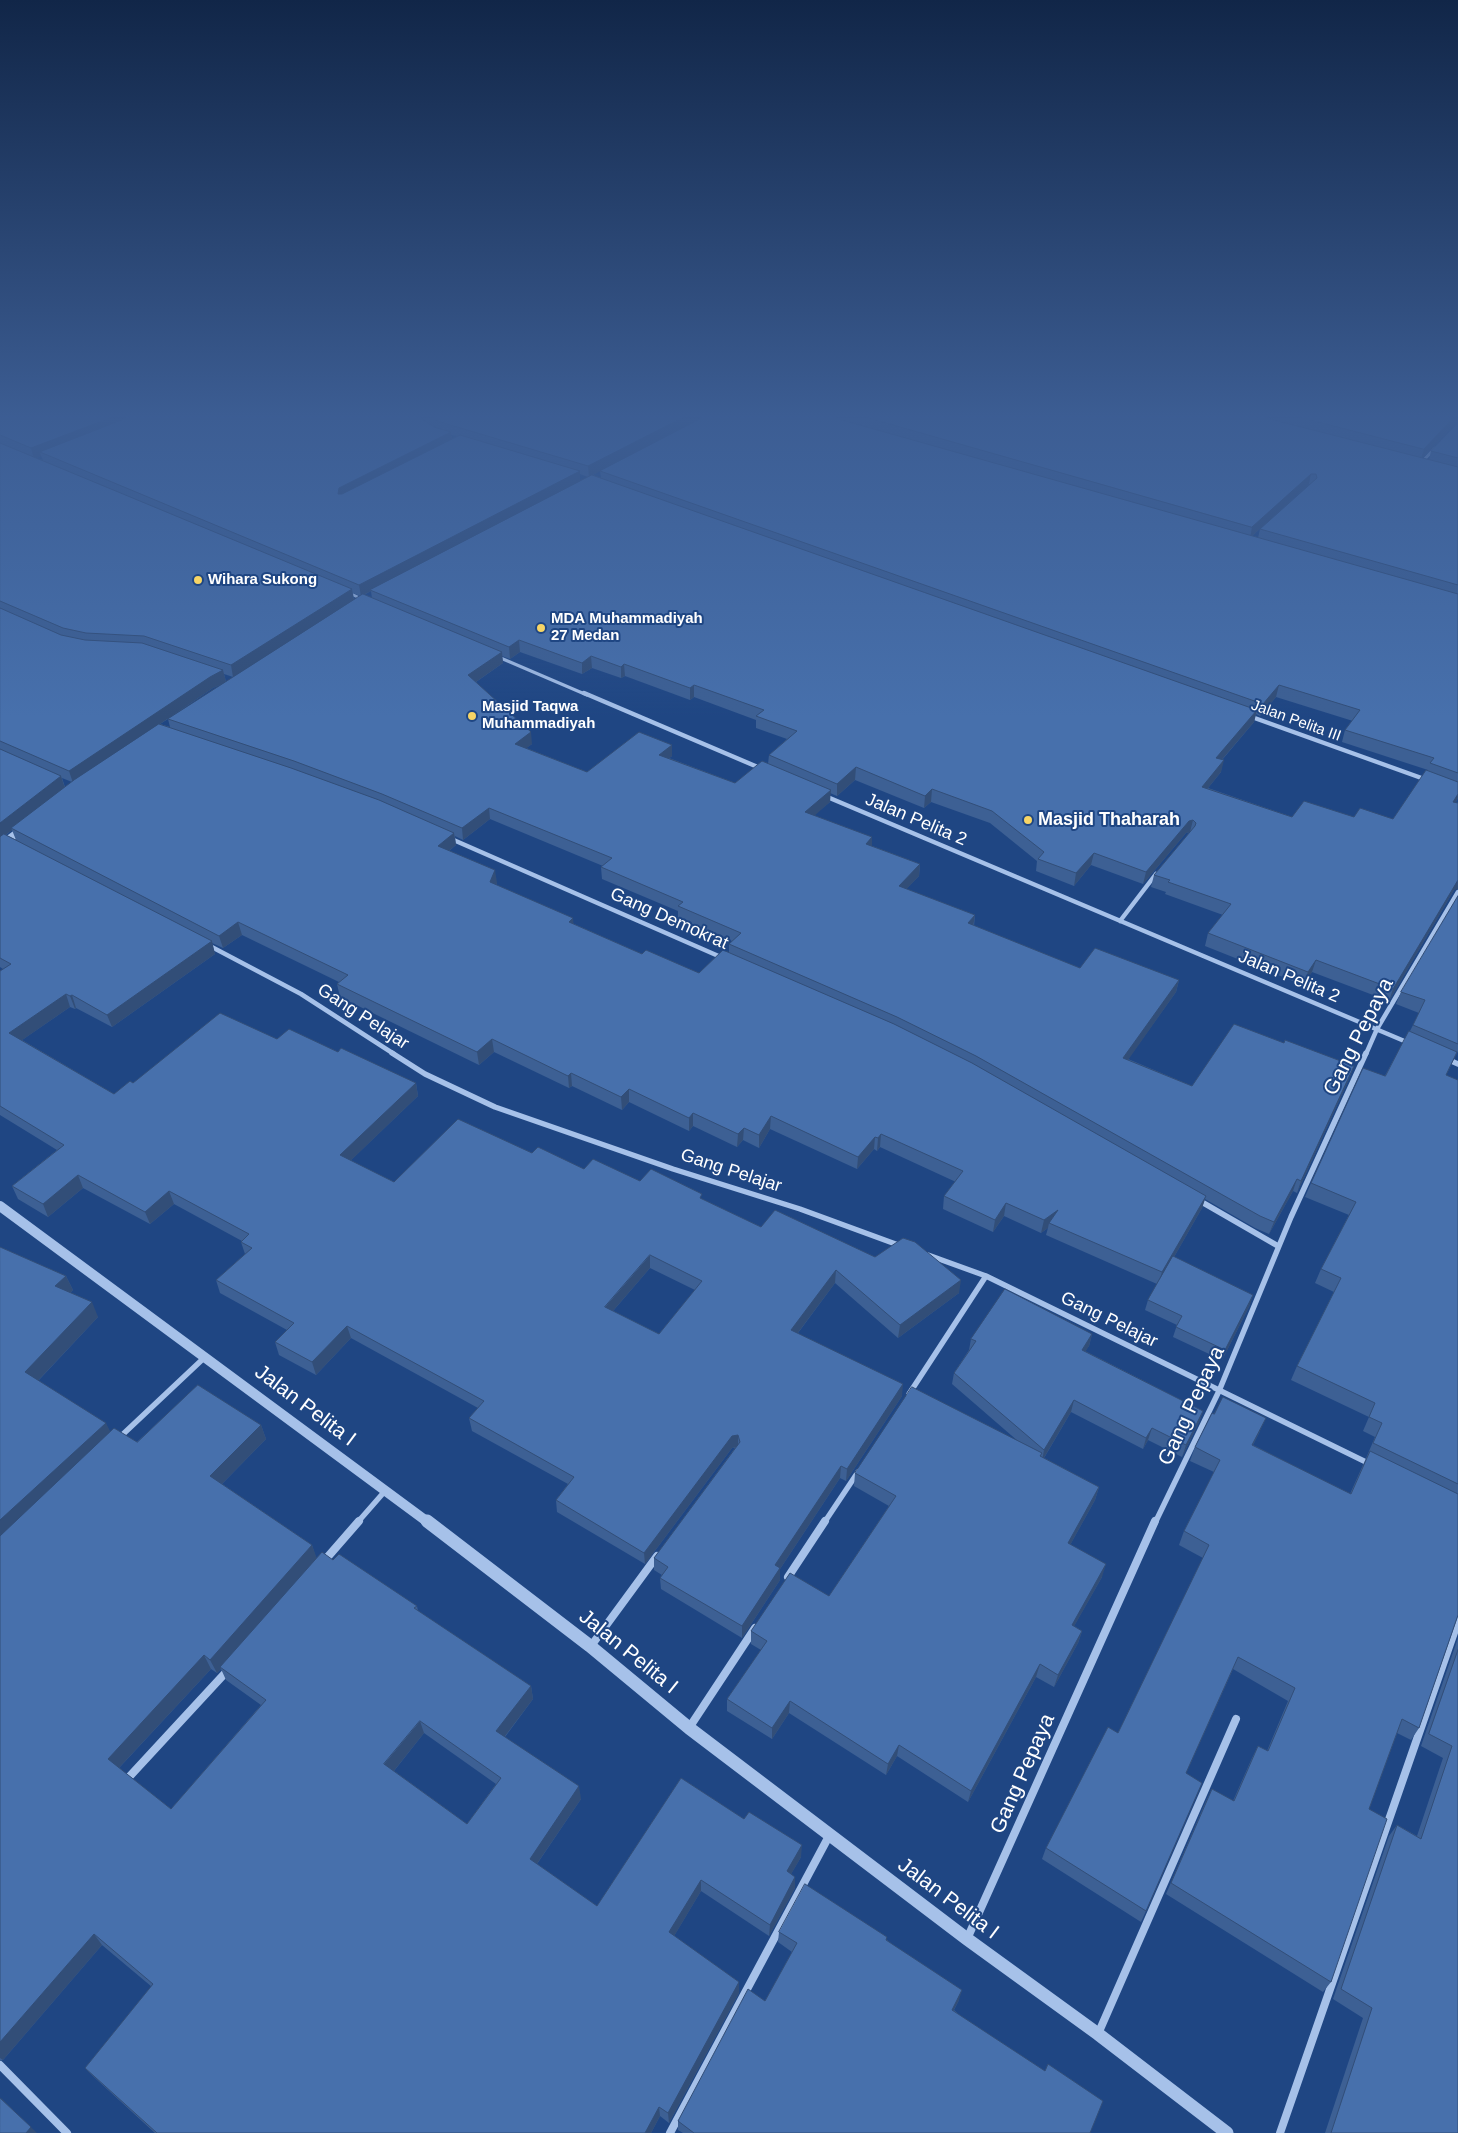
<!DOCTYPE html>
<html>
<head>
<meta charset="utf-8">
<style>
  body { margin:0 }
  canvas { display:block; background:#1f4683 }
</style>
</head>
<body>
<canvas width="1458" height="2133"></canvas>
<script>
const g = document.querySelector('canvas').getContext('2d');
g.lineJoin = 'round';
function trace(path, color, width, dash) {
  g.strokeStyle = color;
  g.lineWidth = width;
  g.lineCap = dash ? 'butt' : 'round';
  g.setLineDash(dash || []);
  g.stroke(path);
}
function paint(path, color) {
  g.fillStyle = color;
  g.fill(path, 'evenodd');
}
function label(font, color, halo, rows, align = 'center') {
  g.font = font + ' Helvetica,sans-serif';
  g.lineWidth = 4;
  g.setLineDash([]);
  g.textBaseline = 'middle';
  g.strokeStyle = halo;
  g.fillStyle = color;
  for (const [text, x, y, turn = 0] of rows) {
    g.save();
    g.translate(x, y);
    g.rotate((+turn || 0) * Math.PI / 180);
    g.textAlign = isNaN(turn) ? turn : align;
    if (halo) g.strokeText(text, 0, 0);
    g.fillText(text, 0, 0);
    g.restore();
  }
}
trace(new Path2D(`
  M1422,462l13,-14
  M347,592l17,8
  M496,656l91,39`), '#a6c1e9', 3);
trace(new Path2D(`
  M584,693l176,75
  M1249,716l178,64
  M825,796l584,247
  M449,838l274,120
  M1120,921l36,-47
  M208,945l93,49 93,60
  M1366,1054l11,-25 81,-137`), '#a6c1e9', 4.5);
trace(new Path2D(`
  M392,1053l33,21 70,33 178,62 127,40 101,37
  M1447,1059l11,5
  M1200,1201l78,45
  M928,1255l58,21 384,188
  M909,1394l77,-118
  M120,1437l85,-80
  M357,1523l28,-32
  M824,1523l34,-51
  M1155,1523l64,-132 72,-174 75,-164`), '#a6c1e9', 5.5);
trace(new Path2D(`
  M325,1560l34,-39
  M788,1577l37,-56
  M591,1646l66,-90
  M689,1728l66,-100
  M130,1776l98,-106
  M967,1939l188,-418
  M1098,2034l138,-315
  M0,2065l67,68
  M670,2133l159,-297
  M1280,2133l178,-512`), '#a6c1e9', 8);
trace(new Path2D(`
  M0,846l24,-18`), '#a6c1e9', 8);
trace(new Path2D(`
  M0,1206l429,317`), '#a6c1e9', 10);
trace(new Path2D(`
  M427,1521l163,125 99,82 278,211 131,95 129,99`), '#a6c1e9', 13);
paint(new Path2D(`
  M0,418l422,1 3,3 -2,-4h844l7,2 1,-2h183l-2,5 -34,35 7,2 2,-9 27,-28v375l-2,4 -2,88 -65,111 -77,-29 -9,13 -98,-39 3,-13 15,-18 -58,-21 1,-2 -15,-5 3,-12 36,-43 -4,1 -43,51 -52,-19 -17,21 -38,-15 1,-10 -47,-38 -59,-21 -7,6 -69,-28 -18,16 -7,-3v9l-16,13 58,31 48,18 -1,12 -13,13 69,26 -1,11 106,42 99,12 -3,12 -48,67 64,27 92,-43 70,23 -5,13 -52,114 -4,-2 -24,43 -14,-6 -50,-29 -3,9 -28,49 76,48 -28,55 -49,-23 4,-12 -32,-15 3,-10 9,-16 -111,-49 2,-7 -7,5 -37,-17 -11,16 -50,-23 1,-13 12,-14 -76,-35 -3,4 -3,-2 -17,20 -87,-40 -11,19 -16,-8 -6,7 -44,-21 -4,5 -60,-29 -7,8 -50,-24 -3,2 -75,-36 -15,13 -139,-68 -3,-13 2,-2 -97,-47 -19,13 -11,-5 3,11 -103,73 -36,-19 -1,1 -5,-2 -48,33 92,54 19,-11 144,-44 61,13 78,31 2,13 -68,65 44,21 138,-29 52,16 56,12 62,18 59,28 114,30 84,36 -61,45 -63,-55 -37,50 104,63 -56,85 -6,-3 -60,91v11l-38,58 -81,-49 -1,-11 2,-3 -8,-5v-12l81,-110h-3l-87,116 -88,-52 -1,-12 12,-16 -96,-53 -3,-13 9,-10 -127,-70 -35,37 -37,-20 -4,-13 12,-12 -67,-37 -4,-13 29,-26 -4,-12 1,-1 -68,-37 -24,20 -67,-36 -35,29 -30,-18 -6,-13 45,-36 -57,-35v-144l3,-2 -3,-2zM451,435l6,1 -5,3zM41,456l2,4 -7,-2zM600,471l1,7 -8,-3zM580,474l8,3 -8,4zM1309,484h1l-50,45 -2,9 -6,-2zM371,591l1,7 -8,-3zM353,593l7,3 -6,4zM520,652l62,22 10,-6 29,10 4,-2 65,24 4,-3 62,23v8l31,11 -18,16 -1,9 -33,19 -66,-25 3,-2v-11l-85,27 -61,-24 6,-4 -56,-62 27,-19 -1,-7 8,3zM224,674l9,3 -7,5zM224,683l-56,36 45,-31zM1276,697l77,24 -8,9 -3,12 86,28 -35,49 -39,-2h-62l-84,-29 13,-16 1,-12 32,-38 2,-8 4,2zM168,719l2,8 -10,-3zM62,778l10,4 -7,5zM490,819l113,47 -2,1 1,12 76,32v7l54,23 -3,3v8l-30,21 -57,-19 -68,-30 -78,-39 1,-2 -48,-32 7,-6 -1,-9 8,4zM12,830l4,10 -10,-5zM650,1268l45,22 -36,44 -46,-23z
  M1458,896v155l-12,24 12,5v536l-39,112 -8,12 -14,-7 -28,76 -38,173 -8,10 -157,-98 40,-93 6,-12 21,12 19,-43 6,-12 9,5 21,-50 -55,-32 -47,104 -40,138 -5,11 -99,-63 4,-11 72,-115 85,-175 -24,-13 5,-14 30,-59 -24,-11 5,-14 65,-16 -7,14 97,49 17,-38 8,-19 -12,-6 6,-14 -78,-37 6,-14 37,-74 -19,-9 6,-14 28,-54 -44,-18 6,-14 74,-107 25,-45 9,-18 -23,-9 5,-12z
  M0,1247l66,29 7,14 -3,3 28,24 -60,64 72,51 27,10 124,-17 5,14 -44,45 90,61 4,13 17,2 84,46 1,5 113,75 2,13 -28,38 76,62 -44,65 60,42 84,-128 120,79 -10,17 4,14 -26,48 -68,-45 -27,45 65,46v11l-70,130 -9,-7 -9,17h-496l-60,-55 -10,-10 67,-81 -50,-42 -99,115 -3,1zM211,1669l6,4 4,-4 5,11 35,25 -90,104 -52,-41zM424,1733l72,51 -29,40 -73,-53z
  M1092,1334l-3,12 -4,5 118,60 -4,11 -17,35 -34,-17 -5,9 -72,-37 -27,46 55,29 -4,13 -25,45 32,32 -28,49 8,5 -4,12 -24,44 -18,-10 -68,125 -71,-46 -11,19 -97,-62 -17,26 -45,-28v-12l34,-49 -10,-6v-13l78,-35 60,-90 -35,-20 1,-13 164,-31 -67,-58 2,-11 15,-23 2,-11z
  M1458,1638v495h-133l38,-115 -30,-19 56,-163 8,-11 20,11 26,-78 -22,-12z
  M779,1932l108,8 72,60 -5,10 136,123h-407l-5,-3v-9l87,-120 27,-49 -14,-10z`), '#3d6094');
paint(new Path2D(`
  M110,418h29l-99,34 1,4 -7,3 -3,-11z
  M682,418h20l-113,59 -1,-11z
  M1453,418h5v4l-2,1 -35,36 3,-10z
  M451,432l1,10 -112,63 -2,-11 1,-6z
  M580,471v11l-210,108 1,1 -10,5 -2,-11z
  M1311,474l-2,10 -59,54 2,-11z
  M352,589l2,12 -121,76 -2,-12z
  M519,640l1,12 -10,7 -1,-12z
  M502,652l1,11 -33,23 -2,-11z
  M591,656l1,12 -10,6v-11z
  M624,664l1,12 -4,2v-11z
  M223,670l3,12 -13,6 -140,95 -4,-12 141,-94z
  M694,685v12l-4,3v-12z
  M1279,685l-3,12 -16,19 3,-12z
  M1257,710l-3,12 -41,48 3,-12z
  M531,732l1,12 -16,12 -1,-12z
  M672,745v11l-12,10 -1,-11z
  M1224,760l-3,12 -22,27 3,-12z
  M856,767l-1,13 -18,16v-12z
  M61,776l4,12 -54,40 1,2 -12,9v-16z
  M932,789l-1,13 -7,6 1,-12z
  M831,790l-1,12 -25,22v-12z
  M1458,794v4l-9,16 4,-12z
  M489,808l1,11 -27,21 -1,-12z
  M1193,820l-3,12 -4,1 -43,51 3,-12 43,-51z
  M454,833l2,12 -16,13 -2,-12z
  M872,837v12l-6,-5z
  M1094,853l-3,12 -17,21 2,-13z
  M920,864l-1,12 -21,22 1,-12z
  M495,870l2,13 -5,12 -2,-13z
  M1458,880v9l-4,1 -65,111 4,-12z
  M975,915l-2,12 -5,-4z
  M573,918l1,13 -5,-9z
  M238,922l4,13 -19,13 -4,-12z
  M212,941l3,13 -103,73 -5,-12z
  M1316,960l-4,12 -9,13 5,-13z
  M1179,980l-3,12 -55,78 2,-12z
  M66,994l4,13 -55,38 -6,-12z
  M72,995l4,13 -1,1 -5,-13z
  M492,1039l2,13 -15,13 -2,-13z
  M1354,1066l-5,13 -52,114 4,-12z
  M571,1073l1,13 -3,2 -1,-12z
  M416,1083l2,13 -75,72 -3,-13z
  M629,1089v13l-7,8 -1,-13z
  M693,1113v13l-4,5v-13z
  M771,1116l-1,13 -11,19v-13z
  M744,1128l-1,12 -6,7 1,-13z
  M881,1134l-1,13 -3,4 1,-13z
  M875,1137l-1,12 -17,20 1,-12z
  M78,1175l5,13 -35,29 -5,-13z
  M1297,1179l-4,12 -24,43 5,-12z
  M169,1191l5,13 -24,20 -5,-12z
  M1206,1196l-4,12 -44,77 4,-13z
  M1006,1203l-2,13 -11,16 2,-12z
  M1058,1210l-9,13 -1,5 -7,5 3,-13z
  M650,1255v13l-44,51 -1,-12z
  M836,1270l-1,13 -44,59v-12z
  M66,1276l7,14 -11,11 -7,-15z
  M961,1280l-2,13 -61,45 2,-13z
  M1253,1295l-3,10 -28,55 3,-10z
  M92,1302l6,15 -66,70 -7,-15z
  M347,1326l4,12 -35,37 -4,-13z
  M1092,1334l-3,12 -10,15 3,-11z
  M903,1384l-1,12 -56,85 1,-12z
  M1074,1400l-3,12 -29,49 2,-11z
  M1203,1411l-4,11 -17,35 4,-12z
  M1266,1418l-6,13 -14,27 6,-13z
  M106,1423l7,14 -113,105v-22z
  M261,1425l5,14 -50,51 -6,-14z
  M1152,1428l-4,12 -5,9 3,-11z
  M738,1435v12l-6,1 -87,116 -1,-11 88,-117z
  M841,1466l-1,12 -60,91v11l-38,58v-12l33,-61z
  M1099,1487l-4,13 -31,56 4,-13z
  M312,1545l5,14 -97,108 1,2 -4,4 -7,-13z
  M1106,1564l-4,13 -34,60 4,-12z
  M1082,1631l-4,12 -24,44 4,-12z
  M204,1655l7,14 -95,102 -8,-12z
  M1040,1664l-4,13 -68,125 3,-11z
  M531,1686l2,13 -34,45 -3,-13z
  M790,1701l-1,12 -17,26v-11z
  M420,1721l4,12 -35,44 -5,-13z
  M899,1745l-2,11 -11,19 2,-11z
  M579,1786l2,13 -49,72 -2,-12z
  M802,1845l-1,12 -15,26 1,-12z
  M795,1877v11l-26,48 1,-11z
  M701,1880v11l-31,52 -1,-11z
  M94,1934l8,11 -99,115 -3,-2v-16z
  M739,1982v11l-70,130 -1,-10z
  M962,1990l-3,10 -10,19 3,-9z
  M0,2097l37,36h-11z
  M659,2107l1,9 -9,17h-6z`), '#324e78');
const building = new Path2D(`
  M0,418h110l-79,30 -31,-13z
  M127,418h294l1,1 12,8 17,5 -112,56 -1,6h4l118,-59 120,36 -221,114 -319,-133z
  M433,418h249l-94,48 -151,-45z
  M702,418h133l623,176v179l-28,-10 4,-5 -89,-28 15,-20 -81,-25 -16,19 -663,-233z
  M869,418h397l192,49v118l-198,-56 57,-51 -1,-4h-5l-59,53z
  M1303,418h150l-29,31z
  M1458,423v35l-27,-7z
  M0,443l352,146 -121,76 -87,-29 -58,-3 -23,-5 -63,-27z
  M592,475l665,235 -41,48 8,2 -22,27 90,30 12,-16 50,16 6,-9 33,11 33,-49 32,12v12l-5,8 5,1v77l-65,109 -77,-29 -8,12 -100,-39 23,-29 -63,-22 2,-2 -16,-5 41,-49 1,-3 -3,-3 -4,1 -43,51 -52,-19 -18,20 -38,-14 6,-7 -52,-41 -60,-22 -7,7 -69,-29 -19,17 -68,-29 28,-24 -41,-15 8,-6 -70,-25 -4,3 -66,-24 -3,3 -30,-11 -9,7 -63,-23 -10,7 -139,-57z
  M363,594l139,58 -34,23 63,57 -16,12 72,28 52,-40 33,13 -13,10 76,28 27,-22 69,29 -26,22 67,25 -6,7 54,20 -21,22 76,29 -7,8 112,45 15,-20 84,32 -56,78 69,28 42,-62 50,19 1,-3 69,26 -53,115 -4,-2 -23,43 -14,-6 -284,-160 -79,-39 -168,-73 12,-11 -63,-27 5,-4 -82,-35 11,-9 -123,-50 -27,20 -80,-34 -88,-33 -126,-42z
  M0,608l61,27 24,5 57,3 81,27 -13,7 -141,94 -69,-30z
  M159,724l132,44 88,32 75,33 -16,13 57,24 -5,12 83,36 -4,4 73,32 4,-4 53,23 24,-23 171,74 78,39 234,133 -44,76 -113,-49 9,-13 -14,10 -38,-17 -11,17 -51,-24 19,-25 -82,-37 -3,4 -3,-1 -17,20 -87,-41 -12,19 -15,-7 -6,6 -45,-21 -4,5 -60,-29 -8,8 -50,-24 -3,3 -76,-37 -15,13 -140,-68 11,-9 -110,-53 -19,14 -208,-108 63,-48z
  M0,749l61,27 -61,47z
  M4,834l208,107 -105,74 -35,-20 -2,1 -4,-2 -57,39 105,61 16,-13 3,2 87,-70 57,26 12,-10 49,23 3,-4 75,35 -76,72 54,27 64,-63 74,34 6,-6 46,22 9,-10 47,22 11,-12 51,25 -2,4 61,29 14,-17 100,47 28,-19 12,4 46,38 -61,45 -64,-55 -45,60 112,54 -56,85 -6,-3 -66,99 5,3 -38,58 -82,-48 8,-11 -14,-9 86,-116 -2,-7 -6,1 -88,117 -88,-53 18,-23 -105,-59 15,-17 -137,-75 -35,36 -37,-20 19,-19 -78,-43 36,-32 -11,-6 8,-8 -80,-43 -24,21 -67,-37 -35,29 -31,-18 52,-41 -64,-39v-135l11,-7 -11,-6v-121zM650,1255l52,26 -43,53 -54,-27z
  M1458,896v148l-45,-19 12,-25 -24,-8z
  M1409,1031l48,21 -11,23 12,5v404l-85,-41 9,-20 -13,-6 6,-14 -78,-37 44,-88 -20,-9 35,-67 -45,-19 52,-115 22,8z
  M0,1247l66,29 -11,10 37,16 -67,70 81,51 -106,97z
  M1173,1256l80,39 -28,55 -49,-23 6,-11 -34,-16z
  M1005,1289l87,45 -10,16 121,61 -17,34 -34,-17 -6,10 -72,-38 -30,50 -90,-77 22,-32 -5,-2z
  M198,1385l63,40 -51,51 102,69 -102,115 -6,-5 -96,104 63,50 95,-109 -46,-33 102,-115 11,8 6,-6 78,52 -3,2 117,78 -35,45 83,55 -49,73 67,47 84,-128 63,41 5,-7 53,33 -15,26 8,6 -25,48 -69,-45 -32,52 70,50 -71,131 -9,-6 -14,26h-488l-72,-65 68,-84 -59,-50 -94,108v-506l114,-108 23,14zM420,1721l81,57 -34,46 -83,-60z
  M912,1387l130,66 -2,3 59,31 -31,56 38,21 -34,61 10,6 -24,44 -18,-11 -69,127 -72,-46 -11,19 -98,-63 -18,27 -45,-29 40,-58 -16,-10 39,-58 39,23 67,-100 -41,-23z
  M1223,1397l43,21 -14,27 99,49 19,-43 88,43v121l-39,113 -17,-9 -33,90 18,10 -56,163 -160,-99 41,-94 22,12 24,-55 10,5 27,-63 -57,-31 -52,116 16,10 -56,128 -100,-63 62,-121 10,6 91,-188 -25,-14 36,-71 -25,-13 17,-34 2,1z
  M1458,1650v483h-127l41,-125 -31,-19 56,-164 24,14 31,-93 -23,-12z
  M805,1884l82,53 -1,3 76,50 -10,20 93,61 3,-7 55,37 -13,32h-396l-16,-12 70,-132 17,12 32,-58 -18,-11z
  M0,2098l31,29 -5,6h-26z`);
paint(building, '#4770ac');
trace(building, '#324e78', 1);
const sky = g.createLinearGradient(0, 0, 0, 717);
sky.addColorStop(0, '#112648');
sky.addColorStop(0.58, '#3c5d93');
sky.addColorStop(1, '#3c5d9300');
g.fillStyle = sky;
g.fillRect(0, 0, 1458, 717);
for (const [x, y, r, color] of [
  [198,580,5,"#f7d566"],
  [541,628,5,"#f7d566"],
  [472,716,5,"#f7d566"],
  [1028,820,5,"#f7d566"]
]) {
  const dot = new Path2D();
  dot.arc(x, y, r, 0, 2 * Math.PI);
  g.fillStyle = color;
  g.fill(dot);
  trace(dot, '#1f4683', 2);
}
label('bold 15px', '#fff', '#1f4683', [
  ["Wihara Sukong",208,580],
  ["MDA Muhammadiyah",551,619],
  ["27 Medan",551,636],
  ["Masjid Taqwa",482,707],
  ["Muhammadiyah",482,724]
], 'left');
label('15px', '#fff', '#1f4683', [
  ["Jalan Pelita III",1296,721,20]
]);
label('18px', '#fff', '#1f4683', [
  ["Jalan Pelita 2",916,820,23],
  ["Gang Demokrat",669,919,24],
  ["Jalan Pelita 2",1289,977,23],
  ["Gang Pelajar",363,1017,33],
  ["Gang Pelajar",731,1171,18],
  ["Gang Pelajar",1109,1320,26]
]);
label('bold 18px', '#fff', '#1f4683', [
  ["Masjid Thaharah",1038,820]
], 'left');
label('21px', '#fff', '#1f4683', [
  ["Gang Pepaya",1359,1037,-63],
  ["Jalan Pelita I",305,1406,37],
  ["Gang Pepaya",1192,1406,-65],
  ["Jalan Pelita I",628,1652,39],
  ["Gang Pepaya",1023,1774,-66],
  ["Jalan Pelita I",948,1899,37]
]);
</script>
</body>
</html>
